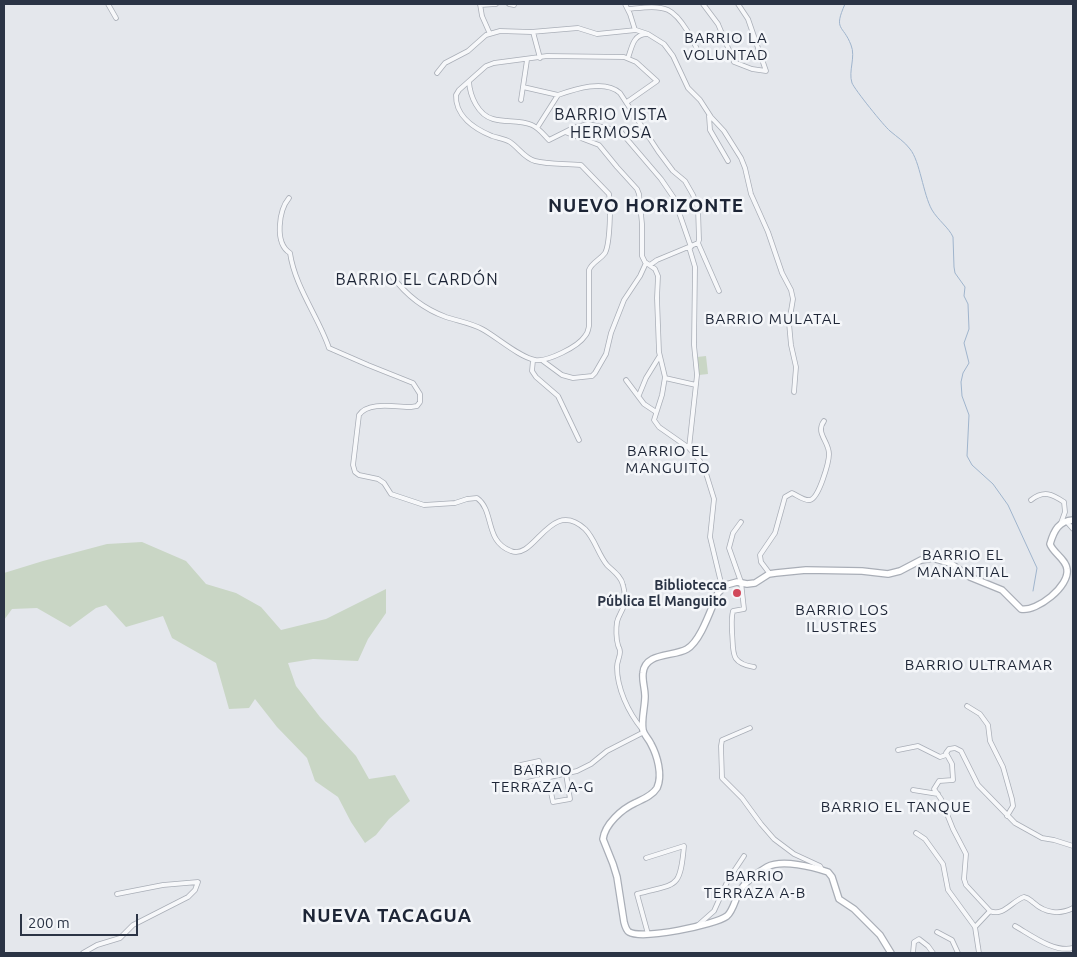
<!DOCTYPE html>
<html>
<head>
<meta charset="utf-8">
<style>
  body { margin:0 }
  #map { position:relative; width:1077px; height:957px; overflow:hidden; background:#e4e7ec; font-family:Ubuntu,sans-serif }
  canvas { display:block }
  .frame { position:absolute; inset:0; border:5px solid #2b3445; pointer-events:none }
  .scale { position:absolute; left:20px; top:914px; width:118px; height:22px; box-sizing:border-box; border:2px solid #2b3445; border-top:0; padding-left:6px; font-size:15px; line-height:18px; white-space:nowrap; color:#2b3445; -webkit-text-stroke:4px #f4f6f9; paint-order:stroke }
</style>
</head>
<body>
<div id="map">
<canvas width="1077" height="957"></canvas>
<div class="frame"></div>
<div class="scale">200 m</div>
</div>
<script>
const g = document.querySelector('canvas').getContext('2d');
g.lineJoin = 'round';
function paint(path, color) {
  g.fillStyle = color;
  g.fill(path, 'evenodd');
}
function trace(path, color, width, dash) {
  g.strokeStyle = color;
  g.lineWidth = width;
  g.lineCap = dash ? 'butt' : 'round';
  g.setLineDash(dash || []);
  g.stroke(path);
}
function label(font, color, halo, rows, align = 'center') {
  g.font = font + ' Ubuntu,sans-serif';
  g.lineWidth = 5;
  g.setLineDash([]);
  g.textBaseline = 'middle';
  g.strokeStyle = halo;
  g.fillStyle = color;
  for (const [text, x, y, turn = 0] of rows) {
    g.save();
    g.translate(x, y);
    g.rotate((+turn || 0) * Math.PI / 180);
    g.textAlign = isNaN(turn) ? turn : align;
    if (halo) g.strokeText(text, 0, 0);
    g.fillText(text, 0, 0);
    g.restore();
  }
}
paint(new Path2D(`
  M706,356l2,18 -9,1 -2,-18z
  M142,542l44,19 20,23 30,9 25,14 20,23 45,-11 60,-30v24l-18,26 -10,22 -45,-2 -25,4 8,23 24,31 36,39 13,23 26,-4 15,26 -21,18 -13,16 -11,8 -14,-21 -13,-25 -23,-16 -8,-23 -30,-31 -22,-28 -6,9 -20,1 -13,-46 -44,-25 -9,-22 -37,11 -20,-22 -10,3 -26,19 -33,-19 -25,1 -8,11v-47l39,-12 64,-17z`), '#c9d6c5');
trace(new Path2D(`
  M845,4c-12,27 -2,20 6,41 5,12 -3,26 1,38 3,7 32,43 38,48 7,6 15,11 20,18 10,12 13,45 22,61 6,10 17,18 21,27l1,30 1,6 10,14 -1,9 4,8 1,25 -5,14 5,20 -6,10 -2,9 1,14 7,19 -2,41 5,9 21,19 15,21 29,63 -4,23`), '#9fb4cc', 1);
const street = new Path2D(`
  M108,4l8,14
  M480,4l2,12 8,18
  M509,4l5,1
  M625,4l5,10 5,16
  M703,4l15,20 16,38 18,7 14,2 -18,-52 -10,-15
  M480,5l16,-1
  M628,9c12,-1 29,-4 40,1 13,6 27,33 32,46
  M533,32l7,26
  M628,58c4,-11 5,-23 18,-24
  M437,73l8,-10 23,-12 18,-16 14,-4 31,1 47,-4 19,6 39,-4 12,4 16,10 9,12 15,32 12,12 11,17 13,14 17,27 4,10 6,26 17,38 14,41 9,17 2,9 -4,24 2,22 5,22 -2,25
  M469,82c1,14 9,33 24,37 13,4 26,0 39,6 7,3 12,10 17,15l24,-12 15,-4 32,7 41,48 13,19 17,49
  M523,87l35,8
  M521,100l6,-40
  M709,116l1,14 18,31
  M537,128l21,-33c17,-6 47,-16 62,-2l38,58 15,20 12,10 8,14 5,13 1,32 -1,3 -41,17 -7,5
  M565,132l34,13 18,22 20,22 2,5 3,30v32l3,6 10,7 3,7 -1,22 2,54 6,25 -3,18 -8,25 5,7 30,21 11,13 5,9 9,29 -4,38 12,50
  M289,198c-10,12 -15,45 1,55 5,34 28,63 39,95l39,17 45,18 7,11v8l-3,4 -6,1c-15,0 -43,-6 -52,8l-6,50 2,7 4,3 19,4 6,4 7,11 33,11 31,-2 12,-4 10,-1c18,13 7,43 34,53 24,10 39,-54 74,-22 10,10 13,25 22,36 6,6 14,11 16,20 2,7 2,16 0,23 -2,5 -5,9 -6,14 -1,6 -1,17 1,23 1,4 2,3 2,7 0,5 -3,9 -3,15 0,21 11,45 25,62
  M698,243l21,48
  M392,276c14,19 32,33 54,41 12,4 25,6 36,12 15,8 37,28 53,31 12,2 43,-13 50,-24 3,-3 3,-6 4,-10v-56c3,-8 11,-10 16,-17 5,-9 6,-48 4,-59l-28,-29c-15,-2 -31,0 -46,-4 -11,-3 -16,-13 -25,-19 -5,-3 -12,-4 -18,-6 -17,-7 -37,-20 -36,-41l3,-5 27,-24 8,-3 53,-7 77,1 12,5 21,19 -30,21
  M533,360l-1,11 4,6 22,19 21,44
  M543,361l19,14 11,3 19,-2 3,-3 11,-19 5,-21 13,-33 16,-24 6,-13
  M665,378l31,7
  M626,380l18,24 12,8
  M639,395l7,-17 13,-21
  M689,448l8,-73 -3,-30 1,-78 -6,-20
  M1031,500c13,-10 21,-6 33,2l1,10 -4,11
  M1066,521l7,8
  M741,522l-8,11 -4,15 12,34 3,27 -11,2c-2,8 -1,13 -1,21 2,20 -3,31 22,35
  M770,574l-9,-12 -1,-7 15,-22 10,-36 7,-4c5,2 12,8 18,7 9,-2 19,-38 19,-46 0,-13 -14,-21 -5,-33
  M967,706l13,8 8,11 2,16 13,26 9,32 1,7 -6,10
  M750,728l-28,12 -1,6 1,32 20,20 19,26 13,15 20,15 26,12 2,4
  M898,750l20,-4 22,11 6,-2
  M516,766l23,-5 4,18
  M548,778l5,24 17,-3 -4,-25
  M518,784l59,-13 14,-7 16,-13 37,-19
  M913,790l25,4
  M916,833l9,6 18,25 5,26 27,37
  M646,858l38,-12c-4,44 -7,37 -47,48l11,40
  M990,911l-24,-26 -2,-6 2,-25 -13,-25 -12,-30 -7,-10 5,-8 14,-1 -1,-16 -6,-11 3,-4 6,-1 6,3 17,34 37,38 27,15 12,2 19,6
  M990,911c13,6 22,-10 34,-14 5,1 6,3 10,6 11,10 26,12 39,5
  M697,926l17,-15 14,-31 16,-24
  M1015,926c16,9 39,27 58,22
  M937,932l15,8 6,13
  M83,953l14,-8 23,-7 13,-13 55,-28 7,-7 3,-8 -35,3 -46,9
  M913,953l1,-11 5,-3 9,7 5,7
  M979,953l-4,-26 15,-16`);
const secondary = new Path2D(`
  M891,953l-11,-18 -26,-26 -15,-10 -7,-22 -4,-5c-15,-5 -46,-13 -61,-5 -9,5 -23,16 -28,25 -4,8 -6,19 -12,24 -12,9 -85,24 -98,16 -3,-2 -4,-6 -5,-10l-7,-45 -4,-13 -10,-25c2,-15 19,-30 32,-36 8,-4 17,-7 22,-15 6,-13 0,-33 -6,-44 -2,-5 -7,-9 -8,-14 -2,-10 2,-23 2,-34 0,-8 -3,-15 -2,-23 2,-21 30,-16 44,-24 14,-8 24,-41 31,-56l8,-8 11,-3 10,2 8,-1 14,-9 7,-1 30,-3 56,1 26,3 12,-3 21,-11 11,-2 18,5 20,14 32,13 19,19c16,3 49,-23 46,-40 -1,-10 -14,-16 -17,-25 4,-14 9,-23 23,-24`);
trace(street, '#a9aeb7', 5.5);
trace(secondary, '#a9aeb7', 8);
trace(street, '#f7f8fa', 4);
trace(secondary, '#fff', 5.5);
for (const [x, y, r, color] of [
  [737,593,5,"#d1495b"]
]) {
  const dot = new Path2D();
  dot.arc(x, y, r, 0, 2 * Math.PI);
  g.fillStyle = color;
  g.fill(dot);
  trace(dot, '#f4f6f9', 2);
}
label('bold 14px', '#2b3445', '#f4f6f9', [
  ["Bibliotecca",727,585],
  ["Pública El Manguito",727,601]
], 'right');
g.letterSpacing = '1px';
label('15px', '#1d2536', '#f4f6f9', [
  ["BARRIO LA",726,38],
  ["VOLUNTAD",726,55],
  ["BARRIO MULATAL",773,319],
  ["BARRIO EL",668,451],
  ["MANGUITO",668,468],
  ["BARRIO EL",963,555],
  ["MANANTIAL",963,572],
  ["BARRIO LOS",842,610],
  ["ILUSTRES",842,627],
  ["BARRIO ULTRAMAR",979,665],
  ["BARRIO",543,770],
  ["TERRAZA A-G",543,787],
  ["BARRIO EL TANQUE",896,807],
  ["BARRIO",755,876],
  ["TERRAZA A-B",755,893]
]);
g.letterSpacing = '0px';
g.letterSpacing = '1px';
label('16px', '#1d2536', '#f4f6f9', [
  ["BARRIO VISTA",611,115],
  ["HERMOSA",611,133],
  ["BARRIO EL CARDÓN",417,280]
]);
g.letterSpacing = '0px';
g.letterSpacing = '1px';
label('bold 19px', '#1d2536', '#f4f6f9', [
  ["NUEVO HORIZONTE",646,206],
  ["NUEVA TACAGUA",387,916]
]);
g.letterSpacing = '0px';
</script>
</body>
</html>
